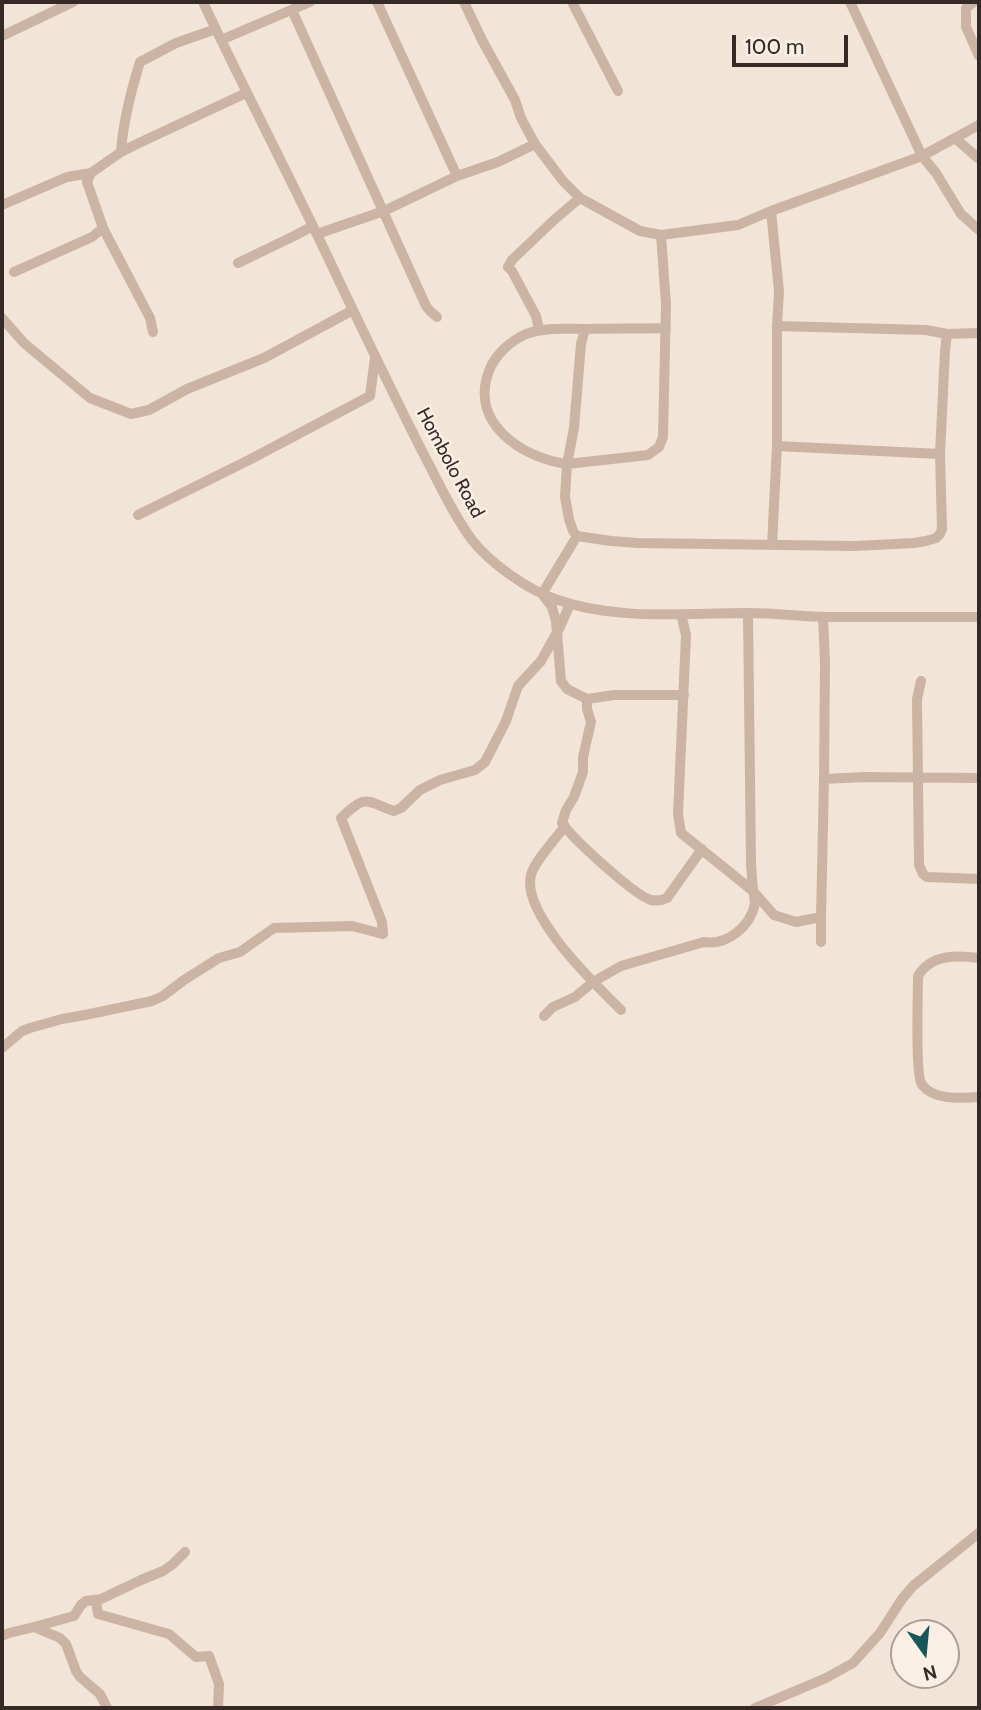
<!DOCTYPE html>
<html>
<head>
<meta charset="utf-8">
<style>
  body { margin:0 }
  #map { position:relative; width:981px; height:1710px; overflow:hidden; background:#f2e5d8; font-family:Cabin,sans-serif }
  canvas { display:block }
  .frame { position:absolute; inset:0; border:4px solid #352a26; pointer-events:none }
  .north { position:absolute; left:890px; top:1619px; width:70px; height:70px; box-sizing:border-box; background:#faefe4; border:2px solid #aba098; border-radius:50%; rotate:165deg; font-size:19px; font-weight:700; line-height:28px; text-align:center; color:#352a26 }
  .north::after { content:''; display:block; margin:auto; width:24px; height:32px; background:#195659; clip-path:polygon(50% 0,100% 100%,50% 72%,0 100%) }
  .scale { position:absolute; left:732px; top:35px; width:116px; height:32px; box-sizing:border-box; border:4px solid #352a26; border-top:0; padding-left:9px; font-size:21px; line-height:24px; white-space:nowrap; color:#352a26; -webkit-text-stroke:5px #faefe4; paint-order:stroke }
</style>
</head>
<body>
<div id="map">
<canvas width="981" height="1710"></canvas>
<div class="frame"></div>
<div class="north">N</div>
<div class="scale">100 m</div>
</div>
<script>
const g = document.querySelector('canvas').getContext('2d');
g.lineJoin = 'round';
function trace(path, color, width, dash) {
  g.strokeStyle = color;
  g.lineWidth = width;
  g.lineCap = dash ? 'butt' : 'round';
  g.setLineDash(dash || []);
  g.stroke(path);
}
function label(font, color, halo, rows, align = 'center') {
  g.font = font + ' Cabin,sans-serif';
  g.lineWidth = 5;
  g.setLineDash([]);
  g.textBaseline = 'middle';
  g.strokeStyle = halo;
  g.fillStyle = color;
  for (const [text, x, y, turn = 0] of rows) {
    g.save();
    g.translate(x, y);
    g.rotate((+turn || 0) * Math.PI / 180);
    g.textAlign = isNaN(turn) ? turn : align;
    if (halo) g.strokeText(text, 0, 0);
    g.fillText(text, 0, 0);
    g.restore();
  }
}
trace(new Path2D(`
  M203,2c44,94 93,186 137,281 27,56 54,113 82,168 16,30 30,62 50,89 18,23 56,50 83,59 60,22 128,14 191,14 27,0 53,3 80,4 51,0 102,0 153,0
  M377,2l80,174
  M464,2l18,38 33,60 6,18 14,26 28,37 17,17 60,33 21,4 77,-10 33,-14 151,-55 57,-31
  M572,2l46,89
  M850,2l72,154 14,17 25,41 18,16
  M974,2l-8,6v19l13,29
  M292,10l134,296 4,5 7,6
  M2,36l71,-34
  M221,40l89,-38
  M956,139l23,20
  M121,152l18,-9 107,-50
  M91,173l-4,9 16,46 47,90 3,14
  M2,205l65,-28 24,-4 30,-21c2,-30 10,-61 19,-90l36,-19 40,-14
  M771,211l8,80 -2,35v120l-5,99
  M317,234l67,-23 73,-35 41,-14 37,-18
  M661,235l5,69 -3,133 -4,10 -11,8 -81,9c-45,-6 -98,-41 -78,-93 6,-16 21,-30 37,-37 19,-7 39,-5 59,-5 27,-1 54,0 81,-1
  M238,263l54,-26 21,-11
  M14,272l78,-35 11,-9
  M2,318l22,25 66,55 41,16 18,-4 38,-21 77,-31 89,-48
  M777,326l149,4 21,4 32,-1
  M585,329l-4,15 -7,84 -7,36 -2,33 4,22 4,12 4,5 34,5 27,2 217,3 59,-3 12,-2 10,-3 4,-4 2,-5 -2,-75 5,-103 2,-17
  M539,330l-3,-14 -24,-45 -4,-4 4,-7 43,-41 25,-21
  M777,446l163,8
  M138,515l111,-55 121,-64 5,-38
  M577,536l-35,58 10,13 4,14 5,60 6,8 20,10 27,-4h70
  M748,613l3,251 2,27 21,24 22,7 25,-5 3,-138
  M823,617l2,45 -1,117 40,-2 115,1
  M921,681l-4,18 2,166 4,9 4,3 52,2
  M587,699v10l4,13 -8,35v15l-9,25 -8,13 -4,13c11,16 72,72 89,77 6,1 10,1 16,-2l35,-49
  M565,826c-9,12 -31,36 -34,49 -10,39 64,109 90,135
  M821,917v25
  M979,958c-22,-3 -48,-4 -61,18 0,17 -3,100 4,109 13,16 40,13 57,12
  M544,1016l9,-9 22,-10 18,-15 28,-16 83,-24c23,4 47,-16 51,-39 0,-2 -1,-10 -2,-12l-72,-58 -3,-19 8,-179 -5,-21
  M2,1048l20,-17 8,-3 32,-9 23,-4 67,-14 11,-5 21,-16 35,-22 21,-6 34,-24 78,-2 31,8 -1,-12 -41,-104c26,-25 24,-17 53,-7l7,-3 19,-18 20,-10 35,-10 10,-8 21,-41 12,-35 23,-25 19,-34 10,-23
  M96,1600l2,14 71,20 27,23 13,-1 10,28 -1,24
  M34,1627l40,-11 7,-11 5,-4 15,-2 40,-19 22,-9 10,-7 12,-12
  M2,1636l7,-3 25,-6 26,11 6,6 10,27 4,6 20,17 7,14
  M755,1708l71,-30 27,-15 27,-30 22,-34 11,-13 66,-53`), '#cbb4a3', 10);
label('19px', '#352a26', '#faefe4', [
  ["Hombolo Road",450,463,62]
]);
</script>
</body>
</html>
